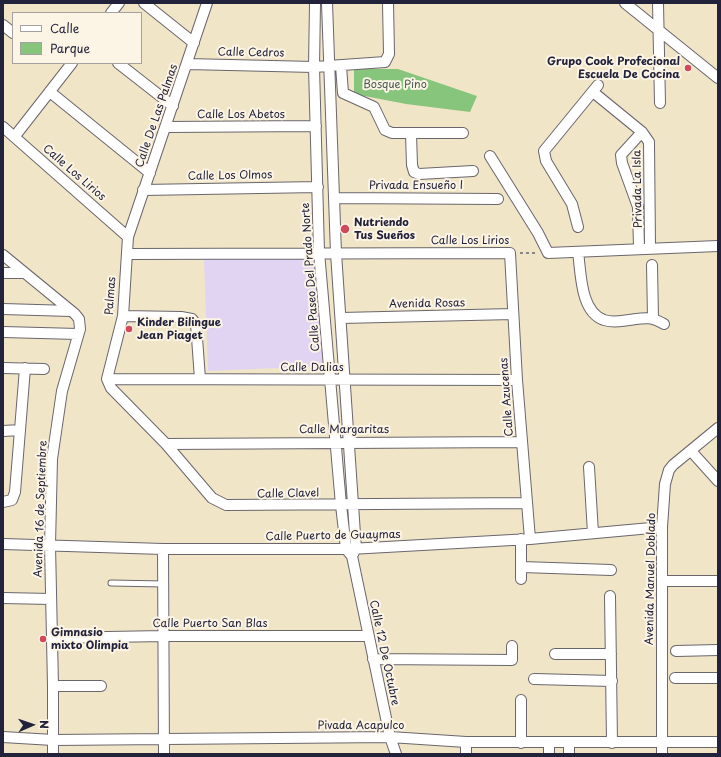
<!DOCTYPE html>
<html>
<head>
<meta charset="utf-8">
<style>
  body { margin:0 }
  #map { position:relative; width:721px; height:757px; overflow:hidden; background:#f1e5c8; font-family:"Playpen Sans",sans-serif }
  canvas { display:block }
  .frame { position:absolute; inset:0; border:4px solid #22223b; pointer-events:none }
  .legend { position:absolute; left:12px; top:12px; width:130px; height:52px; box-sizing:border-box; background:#fcf5e5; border:1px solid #a5a1a1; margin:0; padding:5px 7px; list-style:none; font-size:12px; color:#22223b }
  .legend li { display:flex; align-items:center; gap:8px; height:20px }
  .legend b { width:20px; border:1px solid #a5a1a1 }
  .north { position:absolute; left:12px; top:705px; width:40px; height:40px; -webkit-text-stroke:3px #fcf5e5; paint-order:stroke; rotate:88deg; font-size:11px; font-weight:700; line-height:16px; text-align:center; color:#22223b }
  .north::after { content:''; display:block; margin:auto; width:14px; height:18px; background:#22223b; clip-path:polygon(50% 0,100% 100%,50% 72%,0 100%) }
</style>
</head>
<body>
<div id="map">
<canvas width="721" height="757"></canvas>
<div class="frame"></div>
<ul class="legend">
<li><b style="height:5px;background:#fff"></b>Calle</li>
<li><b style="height:11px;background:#88c57c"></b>Parque</li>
</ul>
<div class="north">N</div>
</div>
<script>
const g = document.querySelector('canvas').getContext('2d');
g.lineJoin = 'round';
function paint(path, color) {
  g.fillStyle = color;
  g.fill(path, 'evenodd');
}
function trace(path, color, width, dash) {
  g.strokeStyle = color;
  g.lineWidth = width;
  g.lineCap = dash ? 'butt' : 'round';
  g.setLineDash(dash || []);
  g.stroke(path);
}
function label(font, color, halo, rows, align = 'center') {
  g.font = font + ' "Playpen Sans",sans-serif';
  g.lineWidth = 4;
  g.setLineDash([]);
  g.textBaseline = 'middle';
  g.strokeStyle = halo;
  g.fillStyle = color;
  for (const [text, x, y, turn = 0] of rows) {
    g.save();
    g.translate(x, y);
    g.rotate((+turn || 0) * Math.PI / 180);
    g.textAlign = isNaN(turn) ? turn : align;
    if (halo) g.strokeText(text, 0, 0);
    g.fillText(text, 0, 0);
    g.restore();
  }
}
paint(new Path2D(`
  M314,255l9,111 -115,5 -4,-112z`), '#e1d4f3');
paint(new Path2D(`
  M354,69h44l79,27 -7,16 -64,-8 -52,-10z`), '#88c57c');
const lane = new Path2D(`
  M111,583l53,1`);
const street = new Path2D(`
  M144,3l50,40
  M315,3l-1,64 5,185 22,253 5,44 6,7 38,181 6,17
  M327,3l9,250 20,296 -3,5
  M625,3l93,75
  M658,3l2,100
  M111,13l8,-10
  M3,25l10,8
  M118,63l55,43
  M187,64l127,3 71,-5 4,-8 -1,-51
  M341,66l2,27 31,14 11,23 7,3h71
  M50,92l100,81
  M593,92l49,40 7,10 1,105
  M3,127l125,110
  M166,127l150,-1
  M411,134l1,31 2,7 5,2 54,-3
  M15,136l57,-73
  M490,156l48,77 10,20 170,-7
  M143,190l175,-3
  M334,198l164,1
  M578,227l-6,-23 -26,-43 -2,-10 54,-66
  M639,248l-1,-41 -16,-44 -1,-8 21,-23
  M578,252c3,20 2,60 26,68 8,3 17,1 25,0 16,-2 21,-4 35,4
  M127,254l383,-1 7,127 13,159
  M3,255l72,59 4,5 1,10 -18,62 -10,68 -2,86 3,141v68
  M652,265l1,53
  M3,273h22
  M3,309l68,2
  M123,316l58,1 11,2 4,5 4,55
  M341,318l172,-4
  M3,332l75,2
  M3,368l41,1
  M107,379l4,9 55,56 46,54 14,7 300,-2
  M107,379l410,1
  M107,379l16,-63 5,-79 79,-234
  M3,431l17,-1
  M166,444l356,-2
  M691,451l27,30
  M589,467l4,66
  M3,502l9,-2 3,-8 10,-124
  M521,539v40
  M3,544l160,5h187l180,-10 132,-12
  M163,549l1,205
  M522,567l89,3
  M663,581h55
  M610,596l2,147
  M3,598l48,1
  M52,638l112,-2h204
  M676,651l42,-1
  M555,654h56
  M373,659l139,1v-14
  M675,678h43
  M534,679l78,2
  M53,686h48
  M3,737l50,3 337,-3 76,5h252
  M466,742v12
  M521,743v-43
  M549,743v11
  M569,743v11
  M662,754v-227l3,-43 4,-14 4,-5 45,-37`);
trace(lane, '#6a666c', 7);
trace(street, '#6a666c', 12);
trace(new Path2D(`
  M520,253h18`), '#6a666c', 1.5, [3, 3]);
trace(lane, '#fff', 5);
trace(street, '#fff', 10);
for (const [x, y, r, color] of [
  [688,68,4,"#d1495b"],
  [345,229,5,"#d1495b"],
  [129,329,4,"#d1495b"],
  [43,639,4,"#d1495b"]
]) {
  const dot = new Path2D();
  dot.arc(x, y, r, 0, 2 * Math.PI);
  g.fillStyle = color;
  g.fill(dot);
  trace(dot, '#fcf5e5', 1.5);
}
label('11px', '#22223b', '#fcf5e5', [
  ["Calle Cedros",251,53,1],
  ["Calle Los Abetos",241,115],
  ["Calle De Las Palmas",157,116,-71],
  ["Calle Los Lirios",74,173,41],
  ["Calle Los Olmos",230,176,-1],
  ["Privada Ensueño I",416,186],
  ["Privada La Isla",638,189,-91],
  ["Calle Los Lirios",470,241],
  ["Calle Paseo Del Prado Norte",311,277,-94],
  ["Palmas",111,296,-86],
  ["Avenida Rosas",427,304,-1],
  ["Calle Dalias",312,368],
  ["Calle Azucenas",507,397,-94],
  ["Calle Margaritas",344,430],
  ["Calle Clavel",288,494,-1],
  ["Avenida 16 de Septiembre",41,509,-88],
  ["Calle Puerto de Guaymas",333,536,-1],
  ["Avenida Manuel Doblado",651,579,-89],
  ["Calle Puerto San Blas",210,624],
  ["Calle 12 De Octubre",384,653,78],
  ["Pivada Acapulco",361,726]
]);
label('bold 11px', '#22223b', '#fcf5e5', [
  ["Grupo Cook Profecional",680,62,"right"],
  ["Escuela De Cocina",680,75,"right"],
  ["Nutriendo",354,223],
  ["Tus Sueños",354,236],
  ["Kinder Bilingue",137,323],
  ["Jean Piaget",137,336],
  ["Gimnasio",51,633],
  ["mixto Olimpia",51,646]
], 'left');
label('11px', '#465b52', '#fcf5e5', [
  ["Bosque Pino",395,85]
]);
</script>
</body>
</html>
